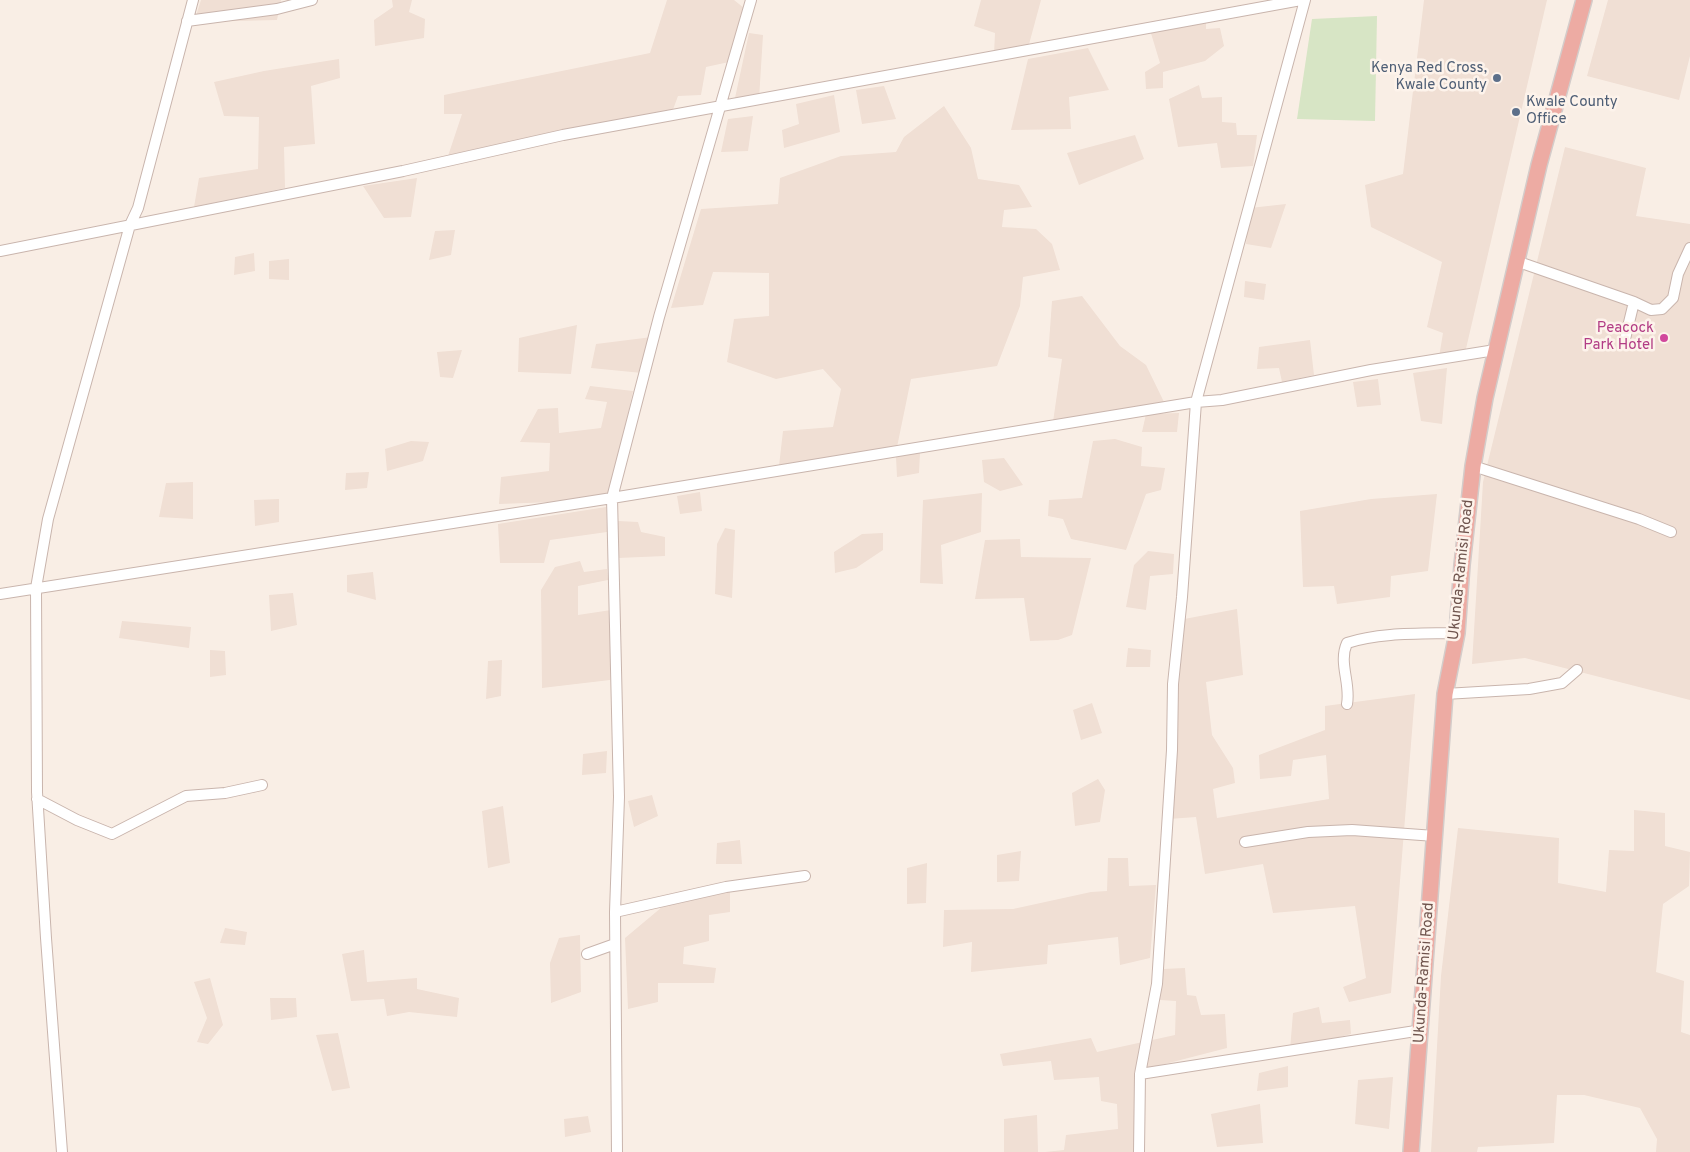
<!DOCTYPE html>
<html>
<head>
<meta charset="utf-8">
<style>
  body { margin:0 }
  canvas { display:block; background:#f9eee5 }
</style>
</head>
<body>
<canvas width="1690" height="1152"></canvas>
<script>
const g = document.querySelector('canvas').getContext('2d');
g.lineJoin = 'round';
function paint(path, color) {
  g.fillStyle = color;
  g.fill(path, 'evenodd');
}
function trace(path, color, width, dash) {
  g.strokeStyle = color;
  g.lineWidth = width;
  g.lineCap = dash ? 'butt' : 'round';
  g.setLineDash(dash || []);
  g.stroke(path);
}
function label(font, color, halo, rows, align = 'center') {
  g.font = font + ' Overpass,sans-serif';
  g.lineWidth = 5;
  g.setLineDash([]);
  g.textBaseline = 'middle';
  g.strokeStyle = halo;
  g.fillStyle = color;
  for (const [text, x, y, turn = 0] of rows) {
    g.save();
    g.translate(x, y);
    g.rotate((+turn || 0) * Math.PI / 180);
    g.textAlign = isNaN(turn) ? turn : align;
    if (halo) g.strokeText(text, 0, 0);
    g.fillText(text, 0, 0);
    g.restore();
  }
}
paint(new Path2D(`
  M201,0h80l-4,20 -83,2z
  M392,0h20l-3,12 16,7 -1,19 -49,8 -1,-26 19,-13z
  M667,0h67l10,8 -15,54 -23,5 -5,28 -23,1 -7,19 -224,44 15,-45h-18v-19l206,-42z
  M981,0h60l-13,48 -34,6 1,-21 -21,-7z
  M1424,0h123l-82,353 -26,4 4,-24 -16,-6 15,-65 -71,-35 -6,-42 38,-11z
  M1608,0h82v56l-11,44 -92,-24z
  M1206,20v9l14,-1 4,18 -19,15 -42,11v16l-17,1 -1,-17 15,-9 -10,-33z
  M749,33l14,2 -4,64 -24,-1z
  M1088,48l21,42 -40,7 2,32 -60,1 17,-71z
  M339,59l1,19 -29,8 4,58 -31,3 1,41 -91,19 5,-29 59,-9 1,-52 -35,-1 -10,-34 50,-11z
  M1199,85l3,13 20,-1v25l14,1 1,12h20l-4,31 -32,2 -4,-25 -39,4 -9,-48z
  M884,86l12,33 -34,5 -6,-34z
  M834,95l6,37 -56,16 -2,-18 17,-6 -3,-20z
  M944,106l27,42 7,31 41,6 13,22 -28,3 -2,17 34,2 16,15 8,26 -37,7 -3,29 -23,60 -86,13 -14,68 -118,19 4,-35 50,-4 8,-38 -18,-20 -47,10 -49,-17 7,-43 35,-3v-43l-56,-1 -10,33 -32,3 30,-99 77,-5 2,-26 61,-22 55,-4 8,-15z
  M753,116l-5,35 -27,1 7,-33z
  M1135,135l9,24 -65,26 -12,-32z
  M1565,147l81,21 -10,48 54,8v476l-165,-42 -53,6 11,-182z
  M417,178l-6,39 -27,1 -21,-32z
  M1286,204l-15,44 -25,-4 4,-36z
  M455,230l-4,25 -22,5 6,-29z
  M254,253l1,18 -21,4 1,-18z
  M289,259v21l-20,-1v-18z
  M1245,281l21,3 -2,16 -20,-3z
  M1082,296l38,50 26,19 18,37 -111,20 9,-63 -14,-2 4,-56z
  M577,325l-6,49 -53,-2 1,-34z
  M652,337l-10,36 -51,-5 5,-24z
  M1310,340l4,35 -32,7 -3,-14 -22,1 2,-22z
  M462,350l-9,28 -13,-1 -3,-25z
  M1447,368l-5,56 -21,-3 -8,-48z
  M1378,379l3,26 -24,2 -4,-25z
  M590,386l43,5 -23,104 -56,7 -55,2 2,-27 48,-6 1,-28 -30,-1 18,-33 20,-1 1,25 42,-5 6,-26 -22,-3z
  M1179,413l-2,19h-35l4,-18z
  M1115,439l27,8 -1,19 24,2 -4,22 -15,4 -20,56 -55,-11 -8,-20 -15,-3 1,-16 33,-2 11,-57z
  M411,441l18,1 -6,19 -36,10 -2,-22z
  M920,453l-1,20 -22,4 -1,-20z
  M1004,458l19,27 -23,6 -16,-9 -2,-22z
  M369,472l-2,16 -22,2 1,-17z
  M193,482v37l-34,-2 7,-34z
  M700,492l2,19 -22,3 -3,-18z
  M982,493l-1,39 -40,13 2,39 -23,-1 3,-83z
  M1437,494l-9,77 -37,5 -1,21 -53,7 -3,-18 -31,1 -3,-76 71,-12z
  M279,499v23l-24,4 -1,-26z
  M606,507l1,25 -57,8 -6,23h-44l-2,-39z
  M618,521l20,1 3,10 24,5v19l-47,2z
  M725,528l10,2 -3,68 -17,-4 2,-50z
  M883,533v17l-27,18 -21,5 -1,-21 28,-18z
  M1020,539l1,18 70,1 -19,77 -14,5 -28,1 -6,-43 -49,1 10,-59z
  M1148,551l26,3 -1,20 -23,2 -4,34 -20,-3 8,-42z
  M580,561l4,11 23,-3 1,11 -30,6v29l33,-5 -1,70 -68,8 -1,-98 14,-23z
  M373,572l3,28 -29,-8v-17z
  M293,593l4,32 -26,6 -2,-36z
  M1237,609l6,66 -37,7 6,53 21,33 2,15 -22,6 4,29 112,-19 -3,-44 -33,5 -2,16 -31,3 -1,-24 66,-25v-24l90,-12 -24,299 -42,9 -6,-15 23,-9 -11,-72 -82,7 -10,-49 -58,10 -9,-57 -27,2 10,-199z
  M122,621l69,6 -2,21 -70,-10z
  M1128,648l23,2 -1,17h-24z
  M210,650l15,1 1,24 -16,2z
  M502,660l-1,36 -15,3 2,-38z
  M1092,703l10,30 -21,7 -8,-30z
  M607,751l-1,22 -24,2 1,-21z
  M1098,779l7,11 -5,32 -25,4 -3,-33z
  M652,795l6,21 -24,11 -6,-26z
  M503,806l7,57 -22,5 -6,-57z
  M1634,810l31,3v33l25,6 -1,34 -26,18 -7,68 28,9 -3,51 9,3v117h-34l1,-13 -17,-31 -56,-13h-27l-3,48 -76,4 -1,5h-46l10,-176 17,-148 101,10 -1,45 48,9 3,-42 25,1z
  M740,840l2,24h-26l1,-21z
  M1021,851l-2,30 -22,1v-27z
  M1108,858h20l1,28 27,-1 -6,73 -30,7 -2,-28 -70,8 -1,19 -76,8 1,-30 -29,5 1,-37 69,-1 78,-17 16,-1z
  M927,863l-1,40 -19,1v-36z
  M706,890l24,2v20l-21,3v26l-25,6 -1,17 33,4 -2,15h-56v19l-30,7 -3,-71 43,-36z
  M225,928l22,4 -2,13 -25,-2z
  M580,935l1,57 -30,11 -1,-40 9,-25z
  M364,950l3,32 50,-4v11l42,9 -2,19 -48,-5 -22,4 -3,-17 -33,2 -9,-47z
  M1185,968l2,27 9,1 5,19 24,-1 2,34 -93,24v80h-89l19,-2 2,-15 52,-6 -1,-25 -16,-3 -2,-24 -45,3 -3,-19 -48,5 -3,-12 91,-16 6,14 78,-17 1,-34 -16,-1 3,-31z
  M210,978l13,47 -15,19 -11,-2 10,-24 -13,-36z
  M270,998h26l1,19 -26,3z
  M1319,1007l3,16 28,-3 1,14 -61,16 3,-37z
  M338,1033l12,55 -18,3 -16,-56z
  M1288,1066v21l-31,4 2,-18z
  M1393,1077l-4,52 -34,-5 3,-44z
  M1260,1104l3,39 -46,4 -6,-33z
  M1037,1115l1,37h-34v-33z
  M588,1116l3,16 -26,5 -1,-18z`), '#f0dfd4');
paint(new Path2D(`
  M1377,16l-2,105 -78,-2 15,-100z`), '#d7e5c5');
const minor = new Path2D(`
  M187,21l90,-12 35,-9
  M0,251l403,-80 160,-36 738,-135
  M1516,261l118,41 -9,37
  M1634,302l17,8 11,-1 11,-11 5,-24 12,-26
  M1473,466l166,53 32,13
  M0,594l612,-96 584,-96 26,-2 149,-30 124,-20
  M1445,694l84,-5 33,-6 15,-13
  M1347,704c4,-21 -9,-41 0,-61 33,-11 75,-9 110,-10
  M37,799l40,21 35,14 74,-38 39,-3 37,-8
  M1245,842l63,-10 44,-2 83,6
  M615,912l111,-25 79,-11
  M587,954l28,-10
  M1140,1074l282,-44
  M62,1152l-16,-214 -9,-146 -1,-204 12,-69 82,-294 8,-17 55,-208
  M617,1152l-2,-240 4,-115 -7,-299 47,-181 92,-317
  M1139,1152l1,-78 17,-90 15,-234 1,-66 9,-87 14,-195 109,-402`);
const highway = new Path2D(`
  M1411,1152l34,-458 12,-61 5,-68 11,-99 12,-68 54,-233 45,-165`);
trace(minor, '#c9b5ad', 12);
trace(highway, '#d4ccca', 18);
trace(minor, '#fff', 10);
trace(highway, '#edaba3', 15);
for (const [x, y, r, color] of [
  [1497,78,5,"#5c6f8a"],
  [1516,112,5,"#5c6f8a"],
  [1664,338,5,"#d1479c"]
]) {
  const dot = new Path2D();
  dot.arc(x, y, r, 0, 2 * Math.PI);
  g.fillStyle = color;
  g.fill(dot);
  trace(dot, '#fdf3eb', 2);
}
label('15px', '#4e5e75', '#fdf3eb', [
  ["Kenya Red Cross,",1487,69],
  ["Kwale County",1487,86],
  ["Kwale County",1526,103,"left"],
  ["Office",1526,120,"left"]
], 'right');
label('15px', '#b23c85', '#fdf3eb', [
  ["Peacock",1654,329],
  ["Park Hotel",1654,346]
], 'right');
label('15px', '#6f544d', '#fdf3eb', [
  ["Ukunda-Ramisi Road",1462,570,-84],
  ["Ukunda-Ramisi Road",1425,973,-86]
]);
</script>
</body>
</html>
